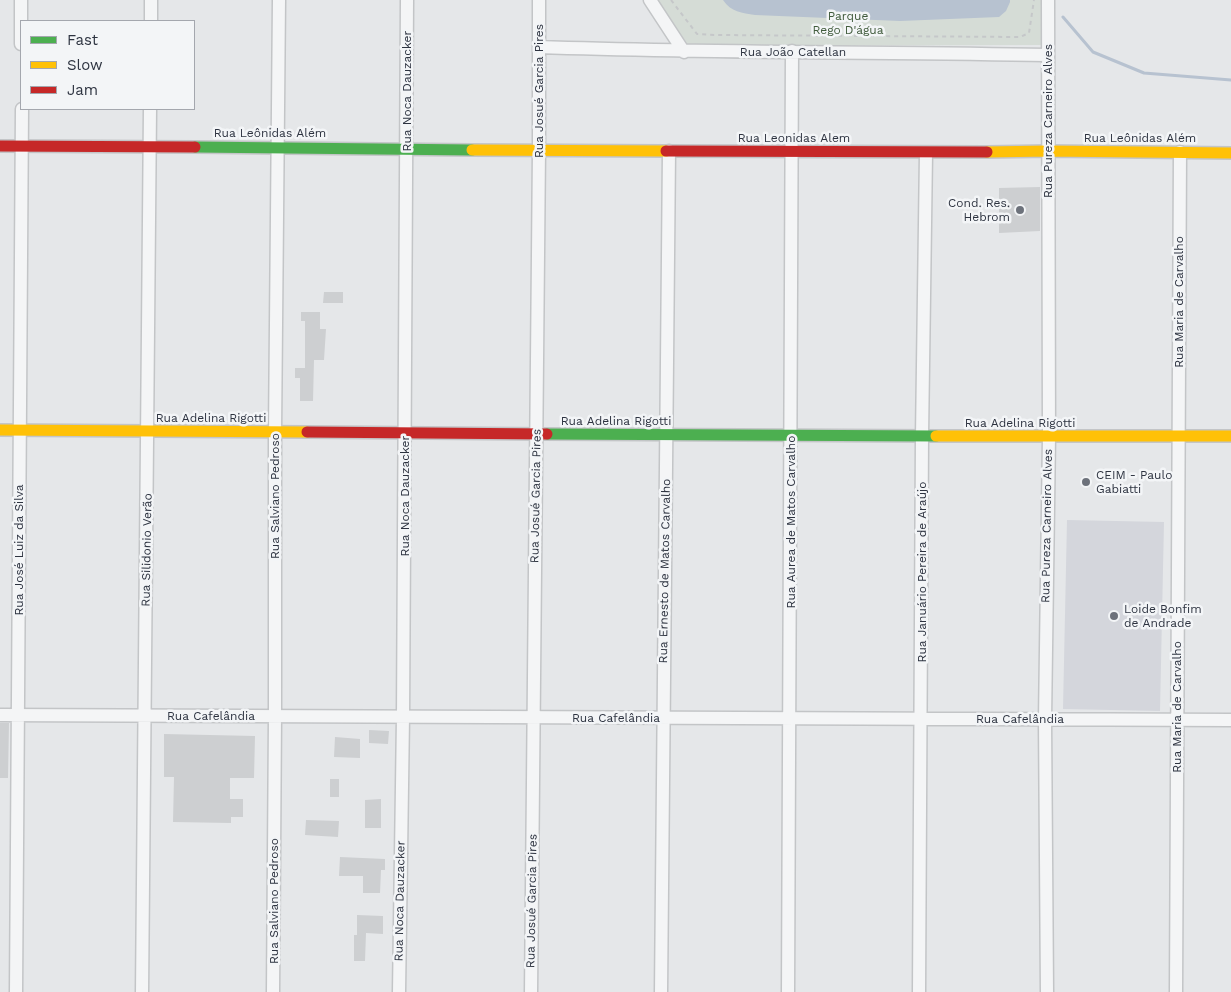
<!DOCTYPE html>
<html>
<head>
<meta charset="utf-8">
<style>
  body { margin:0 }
  #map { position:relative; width:1231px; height:992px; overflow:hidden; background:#e5e7e9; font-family:"Work Sans",sans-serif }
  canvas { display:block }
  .legend { position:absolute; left:20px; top:20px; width:175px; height:90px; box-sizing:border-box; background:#f3f5f7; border:1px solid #a4a7ae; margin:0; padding:6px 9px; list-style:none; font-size:15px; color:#2d3340 }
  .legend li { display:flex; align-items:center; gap:10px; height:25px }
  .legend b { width:25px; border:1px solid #a4a7ae }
</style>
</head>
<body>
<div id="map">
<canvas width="1231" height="992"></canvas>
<ul class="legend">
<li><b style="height:6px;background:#4caf50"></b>Fast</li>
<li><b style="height:6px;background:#ffc107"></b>Slow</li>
<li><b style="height:6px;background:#c62828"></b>Jam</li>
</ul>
</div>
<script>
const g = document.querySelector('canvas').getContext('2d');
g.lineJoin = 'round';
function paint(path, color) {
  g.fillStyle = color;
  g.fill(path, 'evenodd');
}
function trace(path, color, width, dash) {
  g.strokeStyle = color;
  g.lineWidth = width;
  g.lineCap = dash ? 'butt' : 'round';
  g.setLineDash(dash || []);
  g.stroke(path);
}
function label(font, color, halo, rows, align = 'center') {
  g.font = font + ' "Work Sans",sans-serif';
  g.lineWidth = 5;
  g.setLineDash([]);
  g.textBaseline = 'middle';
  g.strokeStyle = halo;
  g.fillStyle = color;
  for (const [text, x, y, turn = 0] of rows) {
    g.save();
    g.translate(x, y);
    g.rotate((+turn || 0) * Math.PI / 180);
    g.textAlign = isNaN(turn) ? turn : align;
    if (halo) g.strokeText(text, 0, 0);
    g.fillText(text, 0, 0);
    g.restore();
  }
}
paint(new Path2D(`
  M1067,520l97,2 -4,189 -97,-2z`), '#d4d6dc');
paint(new Path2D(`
  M656,0h385v45l-352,1z`), '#d5dcd6');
paint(new Path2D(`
  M723,0h287v2l-4,9 -7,6 -99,4 -145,-6c-13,-2 -24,-3 -32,-15z`), '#b7c2d0');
trace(new Path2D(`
  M1063,17l30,35 51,21 87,7`), '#b7c2d0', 3);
paint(new Path2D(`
  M1040,187v44l-41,2v-45z
  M324,292h19v11h-20z
  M301,312h19v17h6l-2,31h-10l-1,41h-13v-23h-5v-10h10v-47h-4z
  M0,723h9l-1,55h-8z
  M369,730l20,1 -1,13 -19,-1z
  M164,734l91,2 -1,42h-24v21h13v18h-12v6l-58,-1 1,-45h-10z
  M335,737l25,2v19l-26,-1z
  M330,779h9v18h-9z
  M381,799v29h-16v-28z
  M306,820l33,1 -1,16 -33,-2z
  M340,857l45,2v11h-4l-1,23h-17v-17h-24z
  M357,915l26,1v18l-17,-1 -1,28h-11v-26h3z`), '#cdcfd1');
const street = new Path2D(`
  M21,0v44
  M650,0l34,52
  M151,21v-21
  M539,47c170,6 339,5 508,8
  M0,715l1231,5
  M16,992l6,-883
  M142,992l8,-883
  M273,992l2,-275v-285l4,-432
  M399,992l4,-275 4,-717
  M531,992l8,-843v-149
  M661,992l8,-841
  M788,992l4,-941
  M919,992l3,-556 4,-283
  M1047,992l-2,-272 4,-284 -1,-436
  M1176,992l4,-840`);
const fast = new Path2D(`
  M195,147l277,3
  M547,434l389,2`);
const slow = new Path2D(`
  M472,150l194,1
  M987,152l61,-1 183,2
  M0,430l307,2
  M936,436h295`);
const jam = new Path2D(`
  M0,146l195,1
  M666,151l321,1
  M307,432l240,2`);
trace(street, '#c3c5c7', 15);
trace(fast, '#c3c5c7', 14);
trace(slow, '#c3c5c7', 14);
trace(jam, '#c3c5c7', 14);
trace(new Path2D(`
  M671,0l26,34 19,1 304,2 9,-4 5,-33`), '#c5c7c9', 2, [4, 4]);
trace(street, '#f4f5f6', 12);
trace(fast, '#4caf50', 11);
trace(slow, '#ffc107', 11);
trace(jam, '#c62828', 11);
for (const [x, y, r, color] of [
  [1020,210,5,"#6d727b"],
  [1086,482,5,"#6d727b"],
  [1114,616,5,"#6d727b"]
]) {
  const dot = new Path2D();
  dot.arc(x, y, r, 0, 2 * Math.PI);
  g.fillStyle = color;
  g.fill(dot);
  trace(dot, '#f3f5f7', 2);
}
label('12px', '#405b3c', '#f3f5f7', [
  ["Parque",848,16],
  ["Rego D'água",848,30]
]);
label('12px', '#2d3340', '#f3f5f7', [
  ["Rua João Catellan",793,52],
  ["Rua Noca Dauzacker",407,91,-90],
  ["Rua Josué Garcia Pires",539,91,-90],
  ["Rua Pureza Carneiro Alves",1048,121,-90],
  ["Rua Leônidas Além",270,133],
  ["Rua Leonidas Alem",794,138],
  ["Rua Leônidas Além",1140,138],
  ["Rua Maria de Carvalho",1179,302,-90],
  ["Rua Adelina Rigotti",211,418],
  ["Rua Adelina Rigotti",616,421],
  ["Rua Adelina Rigotti",1020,423],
  ["Rua Salviano Pedroso",275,496,-90],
  ["Rua Noca Dauzacker",405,496,-90],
  ["Rua Josué Garcia Pires",536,496,-89],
  ["Rua Aurea de Matos Carvalho",791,522,-90],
  ["Rua Pureza Carneiro Alves",1047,526,-89],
  ["Rua José Luiz da Silva",19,550,-90],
  ["Rua Silidonio Verão",147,550,-89],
  ["Rua Ernesto de Matos Carvalho",665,571,-89],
  ["Rua Januário Pereira de Araújo",922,572,-90],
  ["Rua Maria de Carvalho",1177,707,-90],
  ["Rua Cafelândia",211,716],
  ["Rua Cafelândia",616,718],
  ["Rua Cafelândia",1020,719],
  ["Rua Salviano Pedroso",274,901,-90],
  ["Rua Noca Dauzacker",400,901,-89],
  ["Rua Josué Garcia Pires",532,901,-89]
]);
label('12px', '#2d3340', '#f3f5f7', [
  ["Cond. Res.",1010,203,"right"],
  ["Hebrom",1010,217,"right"],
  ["CEIM - Paulo",1096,475],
  ["Gabiatti",1096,489],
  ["Loide Bonfim",1124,609],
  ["de Andrade",1124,623]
], 'left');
</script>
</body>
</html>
